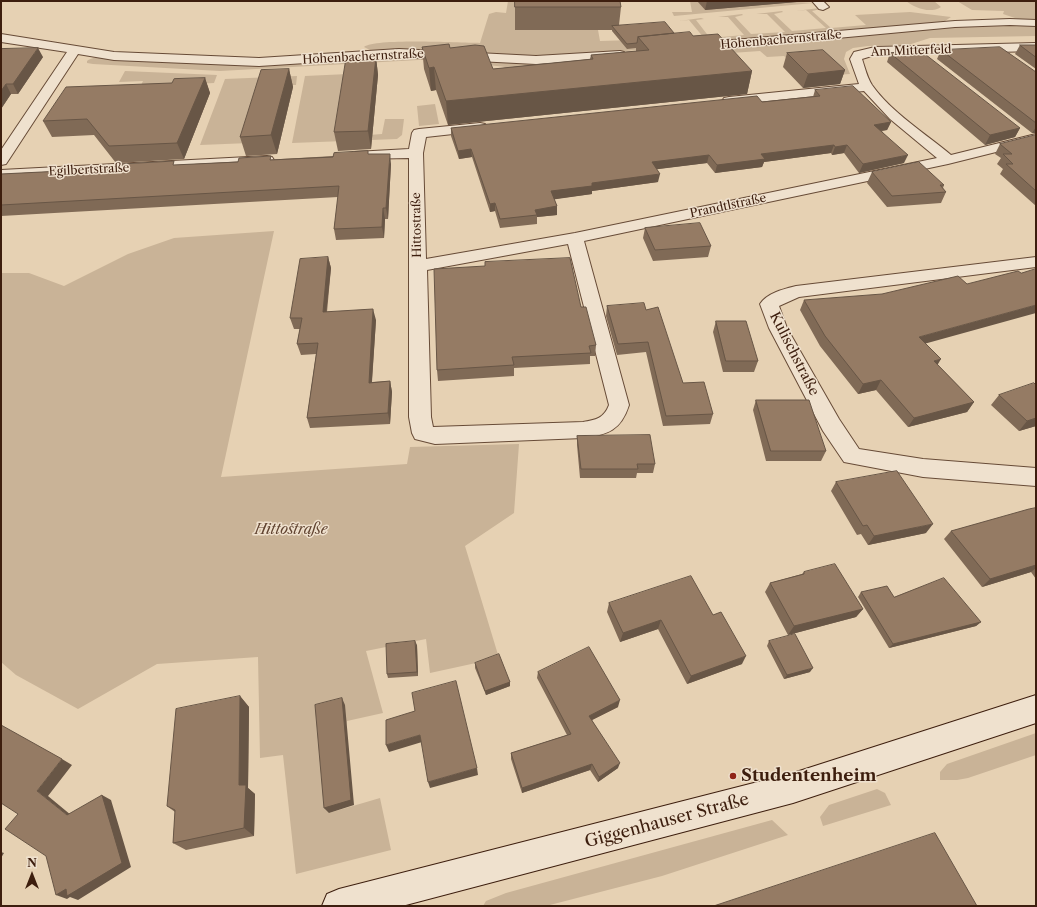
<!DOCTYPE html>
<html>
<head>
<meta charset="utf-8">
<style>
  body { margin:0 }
  #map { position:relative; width:1037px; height:907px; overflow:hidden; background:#e6d1b3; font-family:"Libre Caslon Text",serif }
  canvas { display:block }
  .frame { position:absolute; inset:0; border:2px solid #3d1e0e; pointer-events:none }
  .north { position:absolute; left:12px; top:855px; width:40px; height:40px; -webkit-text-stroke:3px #efe1ce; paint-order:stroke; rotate:0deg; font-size:11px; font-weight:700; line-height:16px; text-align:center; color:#3d1e0e }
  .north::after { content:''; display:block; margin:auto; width:14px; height:18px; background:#3d1e0e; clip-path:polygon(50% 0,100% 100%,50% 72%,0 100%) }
</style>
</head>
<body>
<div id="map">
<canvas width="1037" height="907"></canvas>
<div class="frame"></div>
<div class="north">N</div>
</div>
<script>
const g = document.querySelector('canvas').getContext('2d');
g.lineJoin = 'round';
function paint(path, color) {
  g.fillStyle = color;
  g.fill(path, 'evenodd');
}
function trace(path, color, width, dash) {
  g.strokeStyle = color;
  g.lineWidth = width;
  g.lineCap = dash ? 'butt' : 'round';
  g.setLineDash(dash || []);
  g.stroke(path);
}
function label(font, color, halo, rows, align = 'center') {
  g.font = font + ' "Libre Caslon Text",serif';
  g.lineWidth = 3;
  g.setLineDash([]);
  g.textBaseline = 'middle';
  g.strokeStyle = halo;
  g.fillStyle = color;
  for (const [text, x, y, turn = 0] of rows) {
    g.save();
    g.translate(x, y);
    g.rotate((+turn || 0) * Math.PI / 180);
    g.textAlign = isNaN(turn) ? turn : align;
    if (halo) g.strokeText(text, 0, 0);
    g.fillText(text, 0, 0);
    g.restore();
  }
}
paint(new Path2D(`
  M508,1h8l82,29 2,11 104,-3 -15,-18 -10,1 22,-3 3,1 -8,1 14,18 34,-3 -16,-18h-10l24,-3 1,1 -8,2 16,17 34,-2 -18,-18h-11l26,-3 1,1 -9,2 18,17 34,-3 -20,-18 -11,1 25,-3 1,1 -9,2 19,17 35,-3 -11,-10 55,-3 41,5 -6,4 -12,2 -330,30 -83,3 -148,-5 -8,-4c13,-9 95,-4 116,-4l9,-29 7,-2 10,1z
  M690,1h7l8,9 92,-8 16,1 -139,13 -2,-4h20z
  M906,1h28l7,6c-11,7 -26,1 -35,-6z
  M957,1h77l2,1v19l-18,-2 -15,-5 1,-3 -32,-1z
  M981,25l55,1v10l-106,2 -22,7 -40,1 -15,2 -7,4 -2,7 6,15 -16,1 -39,-9 -11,-10 -17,1 -7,-6 -246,17 -78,-9 -216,12 -127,-7 -6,-1v-2c8,-7 35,-2 46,-1l262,-4h44l82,7z
  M125,71l92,4 -3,8 -74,4 3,-6 -24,1z
  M348,74l8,62 26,-2 3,-15h19l-2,16 -5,4 -105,4 13,-67z
  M297,76l-1,9h-20l-26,58 -50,2 25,-66z
  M435,104l4,20 -20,2 -2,-20z
  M274,231l-53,246 186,-13 3,-17 109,-3 -5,69 -49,33 34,112 -69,15 -4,-34 -60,12 17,62 -36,8 -18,92 51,-15 11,52 -95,24 -13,-119 -23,3 -2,-101 -101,7 -79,45 -62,-34 -15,-13v-389h28l35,13 64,-32 46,-16z
  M1036,733v22l-68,23 -11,2h-17v-8l7,-8z
  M877,789l8,4 6,12 -68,21 -3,-9 9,-12z
  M772,820l16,15 -126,41 -116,30h-63l3,-5 20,-8z`), '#c9b397');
const street = new Path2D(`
  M812,1h11l6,6 -6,3 -4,-1z
  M1010,19l26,1v6l-26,-1 -55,2 -257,24 -4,-1 -2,-3 2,-3 4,-1 257,-22z
  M1,34l113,18 145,6 140,-9 137,7 84,-5 4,1 2,3 -2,3 -4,1 -84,5 -137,-7 -140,9 -145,-6 -36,-6 -70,107 -2,3 -5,1v-15l66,-98 -66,-10z
  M1036,43v8l-161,4 -13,4c3,9 5,18 10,26 19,27 54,49 79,70l85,-21v8l-88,22 -364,77 45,164c-8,25 -21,30 -46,33l-148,6 -20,-5 -3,-6 -3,-16v-259l-49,1 -5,-1 -2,-3 2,-3 54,-3 3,-16 2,-3 5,-1 61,-6 5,1 2,3 -2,3 -5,1 -54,6 -3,16 3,106 149,-26 362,-75 -47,-39 -26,-28 -135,14 -5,-1 -2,-3 2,-3 5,-1 130,-13 -9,-25 4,-7 21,-5zM568,244l41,161c-5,13 -13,15 -26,17l-150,5 -2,-10 -4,-147z
  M267,156l5,1 2,3 -2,3 -271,17v-10z
  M1036,257v10l-237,30 -20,9 8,22 52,91 20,30 64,10 113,9v18l-113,-9 -79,-15 -21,-31 -54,-103 -9,-24c7,-11 24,-15 36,-18z`);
const secondary = new Path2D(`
  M1036,695v28l-243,80 -391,103h-80l5,-12 12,-5 454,-116z`);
trace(street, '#674b37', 2);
trace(secondary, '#3d1e0e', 2);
paint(street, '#efe1ce');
paint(secondary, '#efe1ce');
paint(new Path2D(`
  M515,1l106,6 -2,18 74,11 59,35 -5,23 -299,31 -12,-35 -5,1 -7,-22 -2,-22 28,1 43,21 97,-10 1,-4 45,-4v-3l-9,1 -15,-18v-1h-97z
  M697,1h100v1l-92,8z
  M1020,45h16v24l-21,-15z
  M1,49l42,8 -25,37h-7l-10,15z
  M941,50l95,22v61h-4l-95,-74z
  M787,53l58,17 -5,14 -37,4 -20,-21z
  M890,53l130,75 -5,9 -30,8 -98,-83z
  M376,57l2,18 -7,74 -33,2 -4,-19z
  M289,69l4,18 -16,67 -31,2 -6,-19z
  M205,78l5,15 -26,66 -68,4 -22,-28 -42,2 -9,-16 129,-38z
  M815,90l76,32 -4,8 -5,1 22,32 -45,10 -15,-20 -12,2 -1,-2 -67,9 -2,5 -47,6 -8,-10 -50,6 1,13 -66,9v3l-38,5 3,7v9l-20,2v7l-37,4 -5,-17 -5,1 -18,-55 -13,2 -8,-23v-8l311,-26 51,-5z
  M1036,135v71l-36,-32 3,-5 -6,-5 4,-6 -6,-4 5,-10z
  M369,154l22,10 -3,55h-3l-1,19 -48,2 -2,-11 4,-32 -337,19v-42l122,-6 -2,-4 55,1z
  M872,172l72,13 -1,3 3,4 -5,11 -54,4 -20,-24z
  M645,228l66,18 -3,11 -55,4 -10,-23z
  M328,257l3,11 -4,44 49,8 -4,62 18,-1 2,11 -2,32 -80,4 -3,-10 9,-64 -15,1 -4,-11 3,-15h-6l-4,-11z
  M804,300l121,44 13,21 36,37 -7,10 -59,15 -32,-37 -18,4 -38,-48 -20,-36z
  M607,306l39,4 37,73 30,31 -3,10 -47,2 -17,-74 -29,3 -11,-39z
  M581,307l15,38 -1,11h-5v8l-76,4v8l-76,5 -1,-11z
  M716,321l42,40 -4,11h-31l-10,-40z
  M1036,385v41l-17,5 -28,-26 8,-10z
  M756,400l70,51 -5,10h-55l-13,-51z
  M577,436l78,28 -2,9h-16l-1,5h-56l-3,-33z
  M836,482l90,51 -58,12 -7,-11 -4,1 -26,-44z
  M1036,508v71l-5,-7 -49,15 -38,-48 7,-8z
  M804,572l59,37 -7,8 -68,18 -23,-43 5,-9 32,-9z
  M861,592l33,5 87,25 -5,4 -87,22 -31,-51z
  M609,603l104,12 29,49 -55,20 -29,-55 -38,13 -13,-30z
  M769,641l41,31 -26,7 -17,-33z
  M417,645l1,31 -30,2 -1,-4z
  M475,663l35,19v4l-24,9 -11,-27z
  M538,672l80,35 -26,13 26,48 -20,14 -8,-12 -68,23 -11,-34v-6l56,-18 -30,-57z
  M240,696l9,11 -1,81 7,6 -1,42 -68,14 -13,-7 2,-31 -8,-6z`), '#806a56');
paint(new Path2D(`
  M707,1h90v1l-92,8z
  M38,48l5,9 -25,37 -5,-10z
  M376,57l2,18 -7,74 -3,-18z
  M434,67l2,23 -5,1 -2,-23z
  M289,69l4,18 -16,67 -6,-19z
  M845,70l-5,14 -37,4 5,-14z
  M752,71l-5,23 -299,31 -2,-24z
  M205,78l5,15 -26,66 -7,-16z
  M6,84l5,10 -10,15v-18z
  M891,122l-4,8 -16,2 3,-7z
  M1036,127v6h-4z
  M1020,128l-5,9 -30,8 5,-10z
  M834,145l-3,8 -67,9 -2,5 -47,6 2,-8 44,-11z
  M847,145l-3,8 -12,2 3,-8z
  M471,149l1,8 -13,2 -1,-8z
  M390,154l1,10 -3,55 -2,-11z
  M709,155l-2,8 -56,7 1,-8z
  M908,155l-4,8 -45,10 4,-9z
  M660,174l-2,8 -66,9v3l-42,6 1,-9 41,-8z
  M495,203v8l-5,1v-8z
  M557,206v9l-20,2v-2l-2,-5z
  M383,208l2,11 -1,19 -2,-11z
  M328,257l3,11 -6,55 -2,-11z
  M1036,305v8l-123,34 6,-10z
  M373,309l3,11 -5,73 -2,-10z
  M941,359l-6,10 -1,-8z
  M881,380l-5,10 -18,4 5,-10z
  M390,381l2,11 -2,32 -2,-11z
  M974,402l-7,10 -59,15 6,-9z
  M1036,418v8l-17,5 8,-10z
  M933,524l-7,9 -58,12 6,-9z
  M1036,565v3l-5,4 -49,15 8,-8z
  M863,609l-7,8 -68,18 6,-9z
  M661,620l-3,9 -38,13 3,-9z
  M981,622l-5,4 -87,22 4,-4z
  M415,641l2,4 1,31 -1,-4z
  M746,656l-4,8 -55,20 4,-8z
  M813,668l-3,4 -26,7 3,-4z
  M510,682v4l-24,9 -1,-4z
  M240,696l9,11 -1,81 7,6 -1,42 -10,-8 -5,-43z
  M342,698l3,7 9,100 -25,8 -5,-5z
  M620,700l-2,7 -30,15 1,-6z
  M420,735l2,7 -33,10 -3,-7z
  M62,759l10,6 -24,31 29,24 -10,-5 -30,-24z
  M620,763l-2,5 -20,14 1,-5z
  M592,764l-2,6 -68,23v-5z
  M477,768l1,7 -48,13 -2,-6z
  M102,795l9,5 20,67 -53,33 -8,-3 -3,2 -11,-4z
  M1,852l3,1 -3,5z`), '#685646');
const building = new Path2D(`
  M515,1h105l1,6h-106z
  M665,22l9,11 -36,4 -1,6 -10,1 -15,-18z
  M690,32l3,4 25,-2 34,37 -306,30 -12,-34 -5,1 -7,-21 27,-3 1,4 25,-3 9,1 9,23 100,-10 -2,-4 58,-5 -11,-13z
  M1020,45h16v12z
  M1000,47l36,25v51l-95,-73z
  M38,48l-25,36h-7l-5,7v-42z
  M823,50l22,20 -37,4 -21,-21z
  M921,51l99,77 -30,7 -100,-82z
  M376,57l-8,74 -34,1 12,-74z
  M289,69l-18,66 -31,2 21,-67z
  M205,78l-28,65 -68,3 -22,-27 -44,2 23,-34 106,-4 2,-4z
  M853,86l38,36 -17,3 34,30 -45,9 -16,-19 -12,2 -1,-2 -73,9 4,5 -48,6 -8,-10 -57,7 8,12 -68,9v3l-41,5 6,15 -22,4 2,5 -37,4 -5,-16 -5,1 -19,-55 -13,2 -7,-23 306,-32 5,6 58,-6 -5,-6z
  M1036,135v56l-30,-27h7l-10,-10h9l-12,-10z
  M368,151v3h22l-4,54h-3l-1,19 -48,2 5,-43 -338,19v-31l123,-6 -3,-4 53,-3 -1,4 65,-3 1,-4 32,-2 -1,4 63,-3 1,-4z
  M919,162l25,23h-4l6,7 -54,4 -20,-24z
  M700,223l11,23 -56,4 -10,-22z
  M328,257l-5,55 50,-3 -4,74 21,-2 -2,32 -81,5 11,-75 -21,1 5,-26h-12l10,-59z
  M570,258l11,49h5l10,38 -7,1 2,7 -79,4 2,8 -77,5 -3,-101 51,-3v-4z
  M1036,269v36l-117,32 22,22 -7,2 40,41 -60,16 -33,-38 -18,4 -38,-48 -21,-36 78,-6 76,-18 9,8 51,-13 3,2z
  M644,303l2,7 12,-3 25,76 21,-1 9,32 -47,2 -18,-74 -30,2 -11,-38z
  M716,321h30l12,40h-32z
  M1034,383l2,2v33l-9,3 -28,-26z
  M756,400h53l17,51h-55z
  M650,435l5,29h-18l1,5h-57l-4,-33z
  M897,471l36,53 -59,12 -7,-11 -4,1 -27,-44z
  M1036,508v57l-46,14 -39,-48 78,-22z
  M835,564l28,45 -69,17 -24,-43 34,-9v-2z
  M691,576l22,39 8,-3 25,44 -55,20 -30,-56 -38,13 -14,-30z
  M944,578l37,44 -88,22 -32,-52 26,-6 7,11z
  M795,634l18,34 -26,7 -18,-34z
  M415,641l2,31 -30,2 -1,-30z
  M589,647l31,53 -31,16 31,47 -21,14 -7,-13 -70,24 -11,-35 60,-19 -33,-62z
  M499,654l11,28 -25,9 -10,-28z
  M456,681l21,87 -49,14 -8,-47 -34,10v-25l29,-9 -3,-18z
  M240,696l-1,89h7l-2,43 -71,15 2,-33 -8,-4 9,-97z
  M342,698l9,102 -27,8 -9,-103z
  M1,725l61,34 -25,32 30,24 35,-20 20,68 -55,33 -1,-7 -10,6 -10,-39 -41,-27 13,-15 -17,-11z
  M935,833l42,73h-263z`);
paint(building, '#957b64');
trace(building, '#685646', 1);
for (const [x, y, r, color] of [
  [733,776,4,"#8f2418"]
]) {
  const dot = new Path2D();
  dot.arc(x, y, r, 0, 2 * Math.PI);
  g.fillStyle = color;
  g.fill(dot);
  trace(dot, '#efe1ce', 1.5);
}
label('12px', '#3d1e0e', '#efe1ce', [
  ["Hohenbachernstraße",781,40,-5],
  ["Am Mitterfeld",911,51,-2],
  ["Hohenbachernstraße",363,57,-3],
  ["Egilbertstraße",89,170,-3],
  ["Prandtlstraße",728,206,-12],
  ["Hittostraße",417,225,-91]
]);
label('14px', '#3d1e0e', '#efe1ce', [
  ["Kulischstraße",794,354,63]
]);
label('italic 14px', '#604330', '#efe1ce', [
  ["Hittostraße",291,530]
]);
label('bold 17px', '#3d1e0e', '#efe1ce', [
  ["Studentenheim",741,776]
], 'left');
label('17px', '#3d1e0e', '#efe1ce', [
  ["Giggenhauser Straße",667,821,-15]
]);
</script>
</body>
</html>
